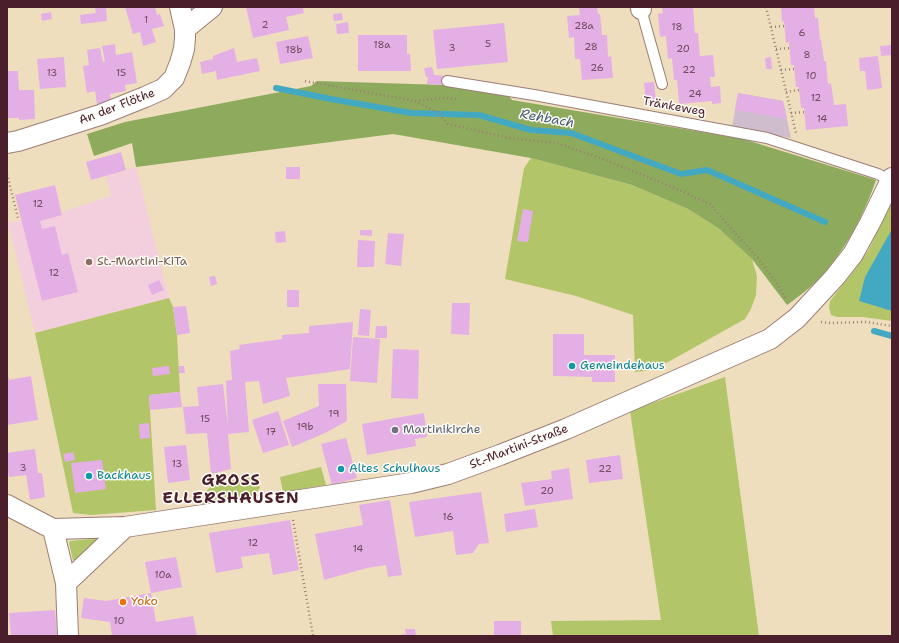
<!DOCTYPE html>
<html>
<head>
<meta charset="utf-8">
<style>
  body { margin:0 }
  #map { position:relative; width:899px; height:643px; overflow:hidden; background:#eedebe; font-family:"Shantell Sans",sans-serif }
  canvas { display:block }
  .frame { position:absolute; inset:0; border:8px solid #4a1f2b; pointer-events:none }
</style>
</head>
<body>
<div id="map">
<canvas width="899" height="643"></canvas>
<div class="frame"></div>
</div>
<script>
const g = document.querySelector('canvas').getContext('2d');
g.lineJoin = 'round';
function paint(path, color) {
  g.fillStyle = color;
  g.fill(path, 'evenodd');
}
function trace(path, color, width, dash) {
  g.strokeStyle = color;
  g.lineWidth = width;
  g.lineCap = dash ? 'butt' : 'round';
  g.setLineDash(dash || []);
  g.stroke(path);
}
function label(font, color, halo, rows, align = 'center') {
  g.font = font + ' "Shantell Sans",sans-serif';
  g.lineWidth = 3;
  g.setLineDash([]);
  g.textBaseline = 'middle';
  g.strokeStyle = halo;
  g.fillStyle = color;
  for (const [text, x, y, turn = 0] of rows) {
    g.save();
    g.translate(x, y);
    g.rotate((+turn || 0) * Math.PI / 180);
    g.textAlign = isNaN(turn) ? turn : align;
    if (halo) g.strokeText(text, 0, 0);
    g.fillText(text, 0, 0);
    g.restore();
  }
}
paint(new Path2D(`
  M136,167l33,131 -134,35 -27,-110 14,-3 1,5 39,-10v-3l49,-16 -5,-20z`), '#f3cfde');
paint(new Path2D(`
  M738,93l45,8 8,37 -59,-11z`), '#cfbdce');
paint(new Path2D(`
  M531,158l101,27 56,24 30,19 34,31 5,17 -1,19 -5,14 -6,10 -84,47 -15,5 -11,1 -2,-57 -57,-19 -71,-17 19,-111z
  M892,202v119l-29,-4h-26l-6,-2 -2,-7 1,-7 26,-33 12,-17 10,-20z
  M169,298l4,9 4,28 3,57 -31,3 1,15 6,100 -65,5 -18,-2 -38,-180z
  M725,377l34,259h-206l-2,-15 110,-1 -31,-209z
  M321,467l5,18 -43,7 -3,-15z
  M255,475l5,13 -7,8 -51,9 5,-15 6,-5z
  M103,538l-25,23 -5,-1 -4,-17 1,-2z`), '#b3c569');
paint(new Path2D(`
  M317,81l128,4 63,10 4,5 231,39 133,41c-11,32 -28,65 -50,91 -11,13 -25,24 -39,34l-35,-46 -34,-31 -30,-19 -56,-24 -101,-27 -138,-24 -257,33 -4,-24 -38,13 -7,-22 38,-12 186,-36z`), '#8eaa5d');
paint(new Path2D(`
  M892,229v82l-33,-10 6,-24z`), '#43a9c3');
trace(new Path2D(`
  M276,88l55,11 80,14 68,2 52,15 40,3 110,41 26,-4 118,52
  M874,331l18,5`), '#43a9c3', 6);
paint(new Path2D(`
  M95,7h11l1,14 -26,3 -1,-9 16,-2z
  M125,7h30l2,8 3,-1 4,12 -12,3 4,13 -13,4 -3,-14 -7,2z
  M246,7h57l1,6 -18,4 3,13 -36,8z
  M579,7h18l1,7h2l2,21h5l1,22 3,-1 2,22 -31,2 -2,-21h-5l-1,-22 -5,1 -2,-22 13,-1z
  M662,7h31l2,26h3l2,23 13,-1 2,22h-5l1,10 9,-1 1,17 -9,1v-3l-33,3 -2,-24h-3l-2,-22 -4,1 -2,-23 -6,1 -2,-23 5,-1z
  M781,7h33l1,11h3l2,22 1,-1 3,22h2l2,23 3,-1 3,22 12,-1 2,22 -42,4 -2,-22h-3l-2,-21h-3l-2,-22h-3l-2,-23 -3,1 -2,-22 -2,1z
  M51,12l1,7 -10,2 -1,-7z
  M342,13l1,7 -9,1 -1,-7z
  M348,22l1,11 -12,1 -1,-10z
  M504,23l4,39 -71,7 -4,-39z
  M358,35h49v19h3l1,17h-53z
  M308,36l5,22 -33,6 -4,-22z
  M115,44l1,11 16,-3 5,31 -12,2 1,6 -16,3 1,6 -14,4 -2,-13 -8,2 -4,-27 6,-1 -2,-15 13,-2 3,14h2l-3,-16z
  M892,45v10l-11,1 -1,-10z
  M234,48l3,14 20,-4 3,13 -43,9 -1,-9 -14,3 -2,-12 13,-3v-3z
  M878,56l4,32 -15,2 -2,-19h-5l-1,-13z
  M64,57l2,30 -26,2 -3,-30z
  M771,57l1,12h-6l-1,-11z
  M432,67l2,8 11,1v9l-18,-1 1,-7h-2l-2,-9z
  M7,71h11l1,19h15l1,29 -16,1v-2h-12z
  M654,82l2,20 -10,1 -2,-20z
  M738,93l45,8 4,18 -52,-9z
  M121,152l5,18 -35,10 -5,-18z
  M286,167h14v12h-14z
  M55,185l7,30 -22,6 2,8 13,-3 7,29 6,-2 10,39 -36,9 -27,-106z
  M523,209l10,2 -5,31 -11,-1z
  M360,230h12v6l-12,-1z
  M285,231l1,11 -10,1 -1,-11z
  M388,233l16,1 -3,32 -16,-2z
  M358,240l17,1 -1,26h-17z
  M215,276l2,8 -6,2 -2,-9z
  M159,280l5,10 -12,5 -4,-10z
  M287,290h12v17h-12z
  M452,303h18l-1,32 -18,-1z
  M186,306l4,27 -13,2 -4,-28z
  M360,309l11,1 -2,26 -11,-1z
  M353,322l-3,47 -33,5 -31,4 4,18 -27,8 -4,-23 -14,1 4,50 -21,2 3,35 -20,5 -4,-41 -21,1 -3,-27 16,-1 -2,-19 26,-3 5,42 -2,-45 6,-1 -2,-29 10,-2 -1,-4 43,-6v-4l27,-2v-7z
  M376,326h11v12h-12z
  M553,334h31v21h31v27h-23v-5l-39,-1z
  M353,337l27,2 -3,44 -27,-2z
  M393,349l26,1 -1,49 -27,-1z
  M169,366l1,8 -17,2 -1,-8z
  M179,366h5l1,7h-6z
  M7,373h1l1,7 22,-4 7,44 -31,5z
  M318,384h28l1,37 -22,12 -33,14 -9,-26 36,-15z
  M180,392l2,15 -32,3 -1,-15z
  M278,411l11,34 -26,8 -11,-33z
  M424,413l3,24 -12,2 1,7 -49,9 -5,-31z
  M149,423l1,15 -10,1 -1,-15z
  M346,438l11,40 -25,7 -11,-41z
  M186,445l4,35 -22,3 -4,-36z
  M35,449l3,24h4l3,24 -15,3 -4,-25 -17,2 -2,-14v-10z
  M73,452l2,8 -10,2 -2,-8z
  M620,455l3,24 -34,4 -3,-23z
  M102,460l4,29 -31,4 -4,-30z
  M569,468l4,31 -48,7 -4,-23 31,-4 -1,-8z
  M481,492l8,51 -10,1 -6,9 -17,2 -3,-24 -38,6 -6,-35z
  M390,500l12,75 -14,2 -2,-12 -19,3 -43,12 -9,-46 48,-9 -4,-20z
  M535,509l3,18 -32,5 -2,-18z
  M290,520l9,50 -26,5 -4,-22 -28,4 2,11 -27,5 -7,-40z
  M176,557l6,30 -31,6 -6,-31z
  M151,593l5,29 37,-6 4,20h-85l-2,-14 -29,-4 3,-20 22,3z
  M55,610l2,26h-46l-2,-23z
  M494,621h27v15h-27z
  M405,629h10l1,7h-18v-1l8,-1z`), '#e4afe5');
const service = new Path2D(`
  M641,9l21,75
  M447,81l87,14 233,43 111,36 13,7`);
const minor = new Path2D(`
  M641,7v2
  M185,29l27,-22
  M7,143l11,-2 82,-26 45,-18 18,-8 11,-11 6,-15 4,-14 1,-11v-9l-5,-22
  M7,505l46,24 72,-2 286,-44 37,-9 52,-19 66,-26 204,-90 27,-21 38,-41 18,-23 17,-31 22,-45
  M53,529l13,54 2,53
  M66,583l59,-56`);
trace(service, '#9c7e74', 12);
trace(minor, '#9c7e74', 22);
trace(new Path2D(`
  M766,7l30,126
  M771,27l14,-1
  M776,49l14,-1
  M781,70l13,-1
  M305,81l110,20 28,-3 13,1
  M786,92l13,-2
  M415,101l22,11 11,12 61,14 47,5 47,16 74,30 33,15 23,27 26,28 20,28 8,13
  M791,113l14,-1
  M7,174l11,44
  M821,322l9,1 36,-1 26,4
  M293,520l20,116`), '#9c7e74', 2.5, [1, 3]);
trace(service, '#fff', 10);
trace(minor, '#fff', 20);
for (const [x, y, r, color] of [
  [89,262,4,"#8d6e63"],
  [572,366,4,"#0f9aa8"],
  [395,430,4,"#6b7280"],
  [341,469,4,"#0f9aa8"],
  [89,476,4,"#0f9aa8"],
  [123,602,4,"#e8710a"]
]) {
  const dot = new Path2D();
  dot.arc(x, y, r, 0, 2 * Math.PI);
  g.fillStyle = color;
  g.fill(dot);
  trace(dot, '#fdfcf7', 1.5);
}
label('10px', '#70435a', null, [
  ["1",146,20],
  ["2",265,25],
  ["28a",584,26],
  ["18",677,27],
  ["6",802,33],
  ["5",488,44],
  ["18a",382,45],
  ["28",591,47],
  ["3",452,48],
  ["20",683,49],
  ["18b",294,50],
  ["8",807,55],
  ["26",597,68],
  ["22",689,70],
  ["13",52,73],
  ["15",121,73],
  ["10",811,76],
  ["24",695,94],
  ["12",816,98],
  ["14",822,119],
  ["12",38,204],
  ["12",54,273],
  ["19",334,414],
  ["15",205,419],
  ["19b",305,427],
  ["17",271,432],
  ["13",177,464],
  ["3",23,468],
  ["22",605,469],
  ["20",547,491],
  ["16",448,517],
  ["12",253,543],
  ["14",358,549],
  ["10a",163,575],
  ["10",119,621]
]);
label('12px', '#4a1f2b', '#fdfcf7', [
  ["An der Flöthe",117,107,-21],
  ["Tränkeweg",674,107,10],
  ["St.-Martini-Straße",519,447,-21]
]);
label('12px', '#785e54', '#fdfcf7', [
  ["St.-Martini-KiTa",97,262]
], 'left');
label('12px', '#0d838f', '#fdfcf7', [
  ["Gemeindehaus",580,366],
  ["Altes Schulhaus",349,469],
  ["Backhaus",97,476]
], 'left');
label('12px', '#5b616d', '#fdfcf7', [
  ["Martinikirche",403,430]
], 'left');
label('12px', '#c56008', '#fdfcf7', [
  ["Yoko",131,602]
], 'left');
label('italic 13px', '#475d6f', '#fdfcf7', [
  ["Rehbach",547,119,10]
]);
g.letterSpacing = '1px';
label('bold 16px', '#4a1f2b', '#fdfcf7', [
  ["GROSS",231,481],
  ["ELLERSHAUSEN",231,499]
]);
g.letterSpacing = '0px';
</script>
</body>
</html>
